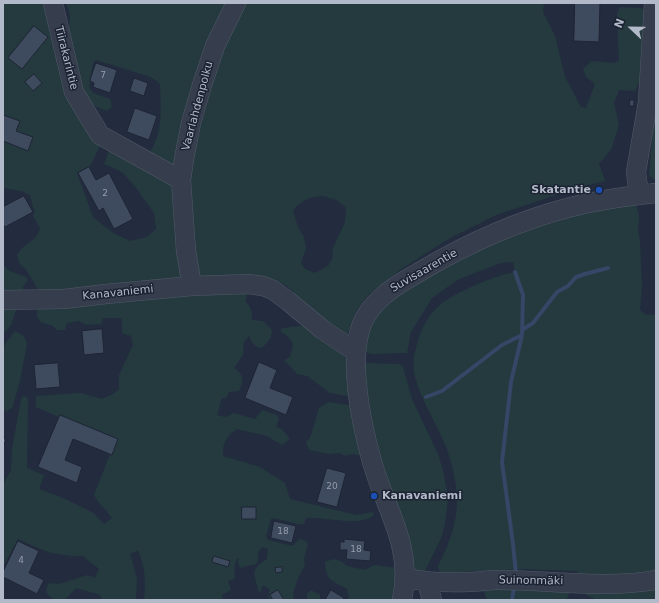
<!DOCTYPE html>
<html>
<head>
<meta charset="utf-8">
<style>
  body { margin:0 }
  #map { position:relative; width:659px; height:603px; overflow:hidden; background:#222c3e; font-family:"DejaVu Sans",sans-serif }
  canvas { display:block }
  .frame { position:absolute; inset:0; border:4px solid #b2b9c9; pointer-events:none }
  .north { position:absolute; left:611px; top:8px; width:40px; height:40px; -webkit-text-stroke:3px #1c2333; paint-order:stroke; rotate:292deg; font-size:11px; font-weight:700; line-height:16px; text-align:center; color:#b2b9c9 }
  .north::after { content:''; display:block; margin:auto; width:14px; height:18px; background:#b2b9c9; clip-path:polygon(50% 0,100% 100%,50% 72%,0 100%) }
</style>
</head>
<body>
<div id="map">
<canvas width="659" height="603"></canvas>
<div class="frame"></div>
<div class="north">N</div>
</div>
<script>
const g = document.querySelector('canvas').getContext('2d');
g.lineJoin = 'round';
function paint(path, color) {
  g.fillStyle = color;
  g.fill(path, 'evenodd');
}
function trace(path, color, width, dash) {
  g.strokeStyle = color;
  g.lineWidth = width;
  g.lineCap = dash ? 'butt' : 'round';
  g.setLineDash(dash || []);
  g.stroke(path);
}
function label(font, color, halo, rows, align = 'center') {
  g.font = font + ' "DejaVu Sans",sans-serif';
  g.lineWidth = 3;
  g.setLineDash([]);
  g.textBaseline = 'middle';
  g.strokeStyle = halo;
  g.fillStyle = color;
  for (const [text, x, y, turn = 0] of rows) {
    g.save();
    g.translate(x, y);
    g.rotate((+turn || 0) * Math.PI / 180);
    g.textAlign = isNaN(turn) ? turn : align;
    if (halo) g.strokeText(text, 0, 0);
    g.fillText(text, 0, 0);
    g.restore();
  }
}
paint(new Path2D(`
  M3,3h46l29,109 22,34 -10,20 -13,7 16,44 20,16 17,8 17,-4 9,-8 -2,-16 -20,-28 -12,-13 -18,-8 5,-13 66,31 10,99 -145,12 -14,-24 -6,-5 -3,-9c7,-13 20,-13 23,-27l-7,-12 2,-5 -2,-4 -3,-12 -8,-4 -19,-3z
  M66,3h165l-51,153 -7,9 -9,1 -14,-14c13,-19 11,-46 10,-68l-9,-7 -55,-17 -3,4 -4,23 4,6 17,6 2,8 -5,4 -20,-8 -20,-53 3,-35z
  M246,3h298l-1,9 12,24 10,41 16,30 5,1 9,-24 -9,-7 -3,-8 9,-8 21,2 6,-2 -2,-48 3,-6 21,1 5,3 -3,63 -8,17 -16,-1 -5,13 5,22 -8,25 -12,14 6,17 -25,6 -84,28 -46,23 -50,32 -33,26 -11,16 -9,24 -23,-14 -37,-36 -12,-6 -17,-3h-57l-4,-3 -11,-91 15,-67 20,-63zM323,196l14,4 9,8 -1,14 -12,26 -1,11 -4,7 -13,7 -10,-4 -4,-6 5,-15 -2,-11 -6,-10 -5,-16c10,-12 15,-14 30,-15z
  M656,98v82l-3,-1 -4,-4z
  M630,204l6,1 3,10 -1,17 2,8 2,47 -2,23 6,5 10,-1v286h-59l-25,-12 -6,12h-79l-4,-12h89l6,-17 -54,-2 -84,4 -2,-7c11,-22 20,-44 19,-69 -1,-19 -6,-39 -14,-57 -9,-21 -22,-41 -28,-63 -3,-11 -1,-23 2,-33 9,-32 24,-43 52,-56 15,-7 30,-13 46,-16l-2,-10 -12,1 -42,16 -27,19 -21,34 -4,21 -36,1 -8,-3 3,-13 12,-26 31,-25 93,-50 71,-23z
  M3,264l5,6 17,7 3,3 -5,7v6h-20z
  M247,290l-1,10 -1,1c6,5 7,12 7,19l11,1 9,9c0,8 -5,13 -10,18 -8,-1 -10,-5 -13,-12l-5,6 -1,13 -9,13c10,7 10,12 5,23l-10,1 -3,6h-4l-5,17 8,2 9,-4 21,6 7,-9 15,5 2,3 -3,9 6,2 8,10 -8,6 -15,-9 -30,-7c-10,6 -15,15 -14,27l37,11 25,16 5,16 66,16 17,-3 1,3c-15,13 -50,1 -68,3l-2,6h-6l-24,-6 -3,1 -5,17 2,4 25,6 6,-7 5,1 4,4 -4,14 1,7 -7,13 -5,15 1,7h-25v-8l1,-2 -5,-4h-3l-2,7h-1c-4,-20 -11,-22 8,-34l1,-10 -5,-2c-5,3 -6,7 -5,13l-2,4 -10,2 -5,2 -3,-5 1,-4 -2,-1 -3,10 1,6 -1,5 -6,2 3,9 -9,5 1,5h-79c2,-20 1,-32 -6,-50l-8,4 7,24 -1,22h-34l-2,-5 -24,-7 -11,12h-12l-7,-8 2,-9 11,1 29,-9 7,3 4,-9 -16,-13c-26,1 -42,-6 -65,-17l-15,28v-82l8,-15 1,-21 9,-49 2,-4 4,1 1,4 -1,67 17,7 -5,14 24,9 31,15 10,11 8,-6c-5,-7 -14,-15 -18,-23l16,-41 2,1 6,-16 -58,-24 -1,2 -23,-10v-11l45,-3 21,6 11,-5 6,-5v-14l14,-30 -2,-9 -9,-3v-15h-19l-2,6 -14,1 -8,-4 -12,2 -2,7h-8l-4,-4 -13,-4 -3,-6 1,-12z
  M3,305l10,2 3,3 -5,15 -8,9z
  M299,326l11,1 30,23 6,9 5,36 -4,1 -17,-3 -23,-17 -10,-2 -13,-14 6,-3c5,-16 4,-16 -10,-26l3,-3z
  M15,331l9,5 3,7 -7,38 -8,27 -5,3 -4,-2v-60l4,-8z
  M366,363l33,1 4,3 9,32 26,55 5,16 5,28 -3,25 -3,13 -19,39 -7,-2 -2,-4 -31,-98 -12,-49 -7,-54v-3z
  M329,402l24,4 10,50 -12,-2 -5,2 -7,-3 -10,1 -20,-4 -3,-8 4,-4 9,-30z
  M333,559l8,2 6,5 18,4 9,-5 23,3 -4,32h-46l2,-3 -2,-8c-14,-8 -22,-9 -22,-27z
  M311,590l9,5v5h-13v-6z`), '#243a3f');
trace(new Path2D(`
  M515,272l8,23 -1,40 -11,47 -9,80 11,82 3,30
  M522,330l11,-7 24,-31 11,-6 8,-9 9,-3 23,-6
  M426,397l16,-6 60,-46 20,-10
  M512,600l2,-13`), '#354666', 4);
const building = new Path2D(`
  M575,3h25l-1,39 -25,-1z
  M34,26l14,11 -26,32 -14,-11z
  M96,63l21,7 -7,23 -17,-6 1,-4 -4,-2z
  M34,74l8,9 -9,8 -8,-9z
  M134,78l14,5 -4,13 -14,-5z
  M630,100h4v6h-4z
  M135,108l22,8 -8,24 -22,-8z
  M3,115l17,6 -4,10 17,6 -5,14 -25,-10z
  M89,167l7,13 13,-7 24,46 -19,10 -11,-21 -4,3 -21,-38z
  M24,196l9,16 -28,15 -2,-3v-17z
  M102,329l2,24 -20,2 -2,-24z
  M259,362l18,8 -7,18 23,9 -7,18 -41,-17z
  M58,363l2,24 -24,2 -2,-24z
  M60,415l58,24 -6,16 -39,-16 -8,21 17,7 -5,16 -39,-16z
  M3,433l3,9 -3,1z
  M327,468l19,5 -9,34 -20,-5z
  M242,507h14v12h-14z
  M274,521l22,5 -4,17 -21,-5z
  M344,539l21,2 -1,9 7,1 -1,10 -24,-2 1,-9h-7v-8h4z
  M18,541l21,10 -10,22 15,7 -7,14 -34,-17v-5z
  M214,556l16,5 -2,6 -16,-5z
  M282,567v5l-6,1 -1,-5z
  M278,590l6,10h-11l-3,-5z
  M331,590l13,8 -1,2h-18z`);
paint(building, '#3e4a5d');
trace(building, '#1e2535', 1);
const minor = new Path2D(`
  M53,3l21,89 26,43 81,45
  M639,195l-3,-23 12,-70 6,-99
  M192,286l-6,-35 -5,-71 3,-21 7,-36 11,-38 13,-39 21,-43
  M3,300l61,-1 42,-5 86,-8 56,-2 15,2 10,4 15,11 35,29 33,22
  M405,578c22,4 43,5 64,4 9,0 19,-2 28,-2 53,0 107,9 159,0
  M427,582l5,18
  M402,600c12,-55 -18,-92 -31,-142 -10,-36 -23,-99 -9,-134 4,-10 12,-20 20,-27 11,-11 26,-18 39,-26 47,-28 96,-50 150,-64 27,-7 57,-11 85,-14`);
trace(minor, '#525969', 20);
trace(minor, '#363e4e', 19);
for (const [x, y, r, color] of [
  [599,190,4,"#1a4fb4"],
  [374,496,4,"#1a4fb4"]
]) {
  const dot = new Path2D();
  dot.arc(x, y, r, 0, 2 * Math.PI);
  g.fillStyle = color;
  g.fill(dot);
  trace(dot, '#1c2333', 1.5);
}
label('9px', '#959dae', null, [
  ["7",103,76],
  ["2",105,194],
  ["20",332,487],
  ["18",283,532],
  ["18",356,550],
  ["4",21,561]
]);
label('11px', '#b2b9c9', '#1c2333', [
  ["Tiirakarintie",66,58,76],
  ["Vaarlahdenpolku",198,106,-75],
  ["Suvisaarentie",424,271,-30],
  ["Kanavaniemi",118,293,-6],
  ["Suinonmäki",531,581,1]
]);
label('bold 11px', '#b2b9c9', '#1c2333', [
  ["Skatantie",591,190],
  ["Kanavaniemi",382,496,"left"]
], 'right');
</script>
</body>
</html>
